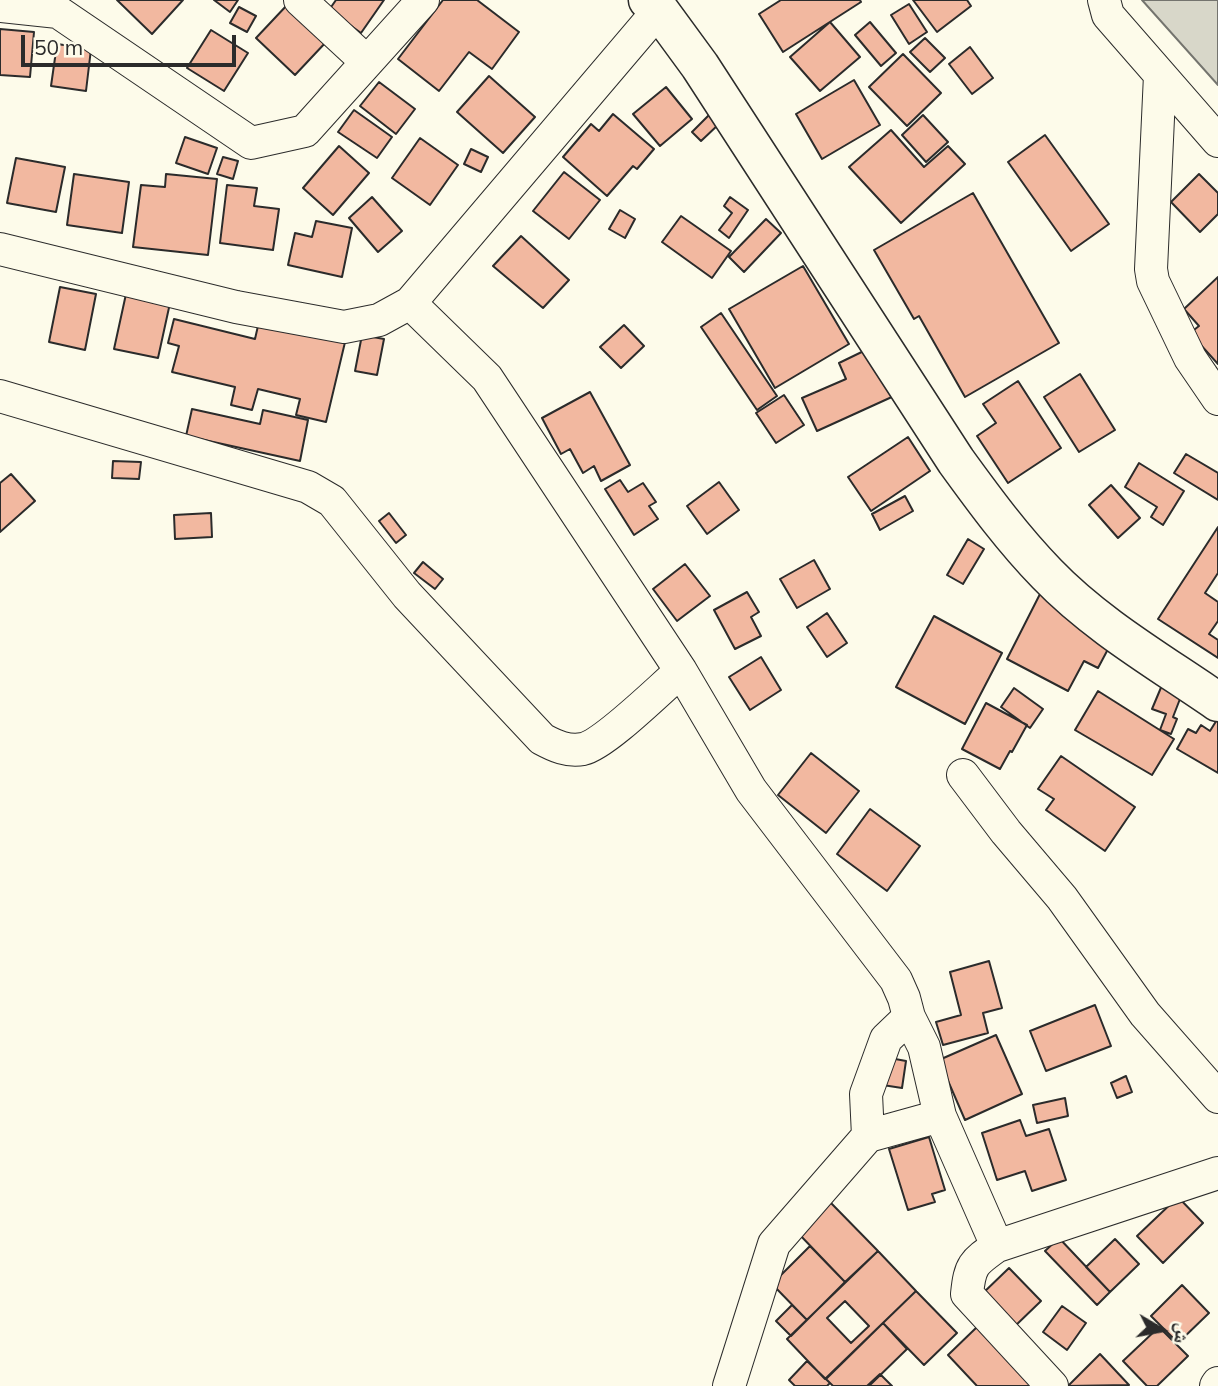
<!DOCTYPE html>
<html>
<head>
<meta charset="utf-8">
<style>
  body { margin:0 }
  #map { position:relative; width:1218px; height:1386px; overflow:hidden; background:#fdfbea; font-family:Mulish,"Noto Naskh Arabic",sans-serif }
  canvas { display:block }
  .north { position:absolute; left:1127px; top:1295px; width:70px; height:70px; -webkit-text-stroke:5px #fdfbea; paint-order:stroke; rotate:100deg; font-size:19px; font-weight:700; line-height:28px; text-align:center; color:#2b2b2b }
  .north::after { content:''; display:block; margin:auto; width:24px; height:32px; background:#2b2b2b; clip-path:polygon(50% 0,100% 100%,50% 72%,0 100%) }
  .scale { position:absolute; left:21px; top:35px; width:215px; height:32px; box-sizing:border-box; border:4px solid #2b2b2b; border-top:0; padding-left:9px; font-size:21px; line-height:24px; white-space:nowrap; color:#2b2b2b; -webkit-text-stroke:5px #fdfbea; paint-order:stroke }
</style>
</head>
<body>
<div id="map">
<canvas width="1218" height="1386"></canvas>
<div class="north">ش</div>
<div class="scale">50 m</div>
</div>
<script>
const g = document.querySelector('canvas').getContext('2d');
g.lineJoin = 'round';
function paint(path, color) {
  g.fillStyle = color;
  g.fill(path, 'evenodd');
}
function trace(path, color, width, dash) {
  g.strokeStyle = color;
  g.lineWidth = width;
  g.lineCap = dash ? 'butt' : 'round';
  g.setLineDash(dash || []);
  g.stroke(path);
}
const water = new Path2D(`
  M1142,0h76v85z`);
paint(water, '#d8d7c9');
trace(water, '#74746e', 2);
const building = new Path2D(`
  M117,0h66l-31,34z
  M214,0h24l-8,12z
  M336,0h48l-23,33 -32,-23z
  M443,0h34l42,32 -27,37 -23,-17 -30,39 -41,-32z
  M781,0h79l1,2 -78,50 -24,-38z
  M913,0h54l4,6 -34,26z
  M288,4l39,37 -32,34 -39,-37z
  M909,4l18,28 -18,12 -18,-29z
  M239,7l17,9 -9,16 -17,-9z
  M830,22l30,35 -40,34 -30,-34z
  M870,22l26,31 -15,13 -26,-31z
  M0,29l34,3 -4,45 -30,-2z
  M211,30l37,23 -24,38 -37,-23z
  M925,38l20,20 -15,14 -20,-20z
  M57,44l34,5 -5,42 -35,-5z
  M970,47l23,31 -21,16 -23,-30z
  M903,54l38,39 -34,33 -38,-39z
  M489,76l46,41 -32,36 -46,-41z
  M854,80l26,45 -58,34 -26,-45z
  M379,82l36,27 -19,25 -36,-28z
  M666,87l26,32 -32,27 -27,-32z
  M354,110l38,27 -15,21 -39,-26z
  M613,114l41,35 -17,20 -4,-3 -26,30 -44,-39 28,-33 8,7z
  M710,114l9,10 -18,17 -9,-9z
  M923,115l25,27 -22,20 -24,-27z
  M891,130l33,37 24,-21 17,18 -64,59 -52,-56z
  M1045,135l64,89 -38,27 -63,-89z
  M185,137l32,11 -9,26 -32,-11z
  M420,138l38,27 -28,40 -38,-27z
  M339,146l30,27 -36,42 -30,-27z
  M471,149l17,8 -7,15 -17,-8z
  M223,157l15,4 -5,18 -16,-5z
  M16,158l49,9 -9,45 -49,-9z
  M564,172l36,28 -31,39 -36,-28z
  M74,174l55,8 -7,51 -55,-8z
  M166,174l51,5 -9,76 -75,-8 8,-62 24,2z
  M1199,174l19,19v21l-18,18 -29,-30z
  M227,185l30,3 -3,18 25,3 -6,41 -53,-7z
  M973,193l86,150 -94,54 -46,-81 -5,3 -40,-69z
  M372,197l30,34 -24,21 -29,-34z
  M730,197l18,13 -19,28 -10,-8 13,-17 -8,-7z
  M620,210l15,9 -10,19 -16,-9z
  M681,216l50,35 -19,27 -50,-36z
  M766,219l15,14 -37,39 -15,-15z
  M316,221l36,7 -10,49 -54,-12 7,-32 17,4z
  M521,236l48,44 -26,28 -50,-42z
  M803,266l46,78 -74,44 -46,-79z
  M1218,277v87l-28,-31 9,-7 -15,-17z
  M60,287l36,7 -11,56 -36,-8z
  M126,294l44,9 -12,55 -44,-9z
  M721,313l56,83 -20,14 -56,-83z
  M260,317l86,21 -20,84 -30,-7 4,-16 -42,-10 -6,21 -21,-5 4,-18 -63,-15 7,-26 -11,-3 6,-24 81,20z
  M624,325l20,21 -23,22 -21,-21z
  M362,335l22,4 -7,36 -22,-4z
  M872,347l22,49 -77,35 -15,-33 44,-19 -7,-16z
  M1080,374l35,56 -36,22 -35,-55z
  M1018,381l43,67 -53,35 -31,-47 19,-13 -13,-19z
  M590,392l40,73 -29,16 -7,-15 -11,7 -13,-24 -9,5 -19,-36z
  M784,395l20,30 -28,18 -20,-30z
  M192,409l68,15 3,-14 45,10 -8,41 -114,-25z
  M908,437l22,34 -59,40 -23,-34z
  M1186,454l32,19v27l-44,-27z
  M113,461l28,1 -2,17 -27,-1z
  M1139,463l45,28 -21,34 -12,-8 6,-10 -32,-20z
  M11,474l24,27 -35,31v-49z
  M620,480l8,12 15,-9 13,19 -7,4 9,13 -24,16 -29,-46z
  M719,482l20,28 -32,24 -20,-28z
  M1111,485l29,33 -22,20 -29,-33z
  M905,496l8,15 -33,19 -8,-16z
  M211,513l1,24 -37,2 -1,-24z
  M389,513l17,22 -10,8 -17,-22z
  M1218,527v46l-13,20 13,9v19l-9,13 9,6v18l-60,-39z
  M968,539l16,10 -21,35 -16,-9z
  M814,560l16,29 -33,19 -17,-29z
  M423,562l20,17 -8,10 -21,-16z
  M685,564l25,32 -33,25 -24,-32z
  M747,592l12,20 -8,5 10,19 -26,13 -21,-39z
  M1040,594l76,40 -18,34 -14,-7 -16,30 -61,-32z
  M827,613l20,30 -20,14 -20,-30z
  M934,616l68,37 -37,71 -69,-37z
  M761,657l20,33 -31,20 -21,-33z
  M1165,678l20,8 -12,31 4,2 -6,15 -11,-4 6,-16 -14,-5z
  M1014,688l29,21 -13,19 -29,-21z
  M1098,691l76,48 -22,36 -77,-45z
  M986,703l41,22 -15,27 -2,-1 -10,18 -38,-20z
  M1218,718v55l-41,-24 11,-20 8,4 5,-8 9,6z
  M811,753l48,38 -33,42 -48,-38z
  M1061,756l74,51 -30,44 -59,-41 8,-11 -16,-10z
  M870,809l50,37 -33,45 -50,-37z
  M989,961l13,47 -19,5 5,20 -45,12 -7,-23 25,-7 -11,-43z
  M1095,1005l16,41 -65,25 -16,-40z
  M996,1035l26,59 -57,26 -26,-60z
  M879,1056l27,5 -4,27 -26,-4z
  M1126,1076l6,16 -15,6 -6,-15z
  M1065,1098l3,18 -31,7 -4,-18z
  M1020,1120l6,16 23,-7 17,51 -34,11 -7,-20 -28,9 -15,-47z
  M929,1137l16,53 -13,4 3,8 -27,8 -19,-61z
  M1178,1197l25,26 -40,40 -26,-27z
  M830,1202l48,49 -33,31 -47,-49z
  M1059,1238l51,54 -13,13 -52,-54z
  M1115,1239l24,25 -29,28 -24,-25z
  M810,1246l35,36 -38,38 -35,-36z
  M878,1251l38,40 -91,88 -38,-40z
  M1009,1268l32,33 -28,27 -32,-33z
  M1182,1285l27,28 -31,30 -27,-27z
  M916,1291l41,42 -33,32 -41,-42z
  M845,1301l24,25 -18,17 -24,-25z
  M792,1305l15,15 -16,16 -15,-15z
  M1062,1306l24,17 -19,27 -24,-18z
  M883,1323l24,26 -38,37h-36l-7,-7z
  M977,1327l54,57 -1,2h-53l-29,-31z
  M1159,1327l29,29 -31,30h-10l-24,-25z
  M1100,1354l29,31 -61,1z
  M807,1361l23,22 -3,3h-32l-6,-6z
  M880,1374l12,12h-25z`);
paint(building, '#f2b8a0');
trace(building, '#2b2b2b', 2);
const minor = new Path2D(`
  M300,0l67,62
  M1104,0l4,15 110,126
  M0,6l58,6 193,131 54,-12 118,-131
  M1160,75l-9,194 2,12 37,77 28,41
  M0,249l236,58 108,20 35,-7 31,-17 249,-293
  M410,303l77,75 194,293 70,119 145,190 8,18 5,19 15,30 16,69 57,130
  M0,396l308,91 24,14 75,94 135,144c13,7 26,13 41,10 22,-5 78,-61 98,-78
  M963,775l43,57 56,66 83,116 73,83
  M868,1136l-2,-42 20,-55 23,-22
  M729,1386l45,-142 94,-108 72,-20
  M1052,1386l-85,-92c3,-29 6,-31 30,-48l221,-73
  M1216,1386l2,-3`);
const major = new Path2D(`
  M648,0l11,10 41,56 256,395c29,40 57,78 91,113 49,51 113,88 171,128`);
trace(minor, '#2b2b2b', 34);
trace(major, '#2b2b2b', 41);
trace(minor, '#fdfbea', 32);
trace(major, '#fdfbea', 38);
</script>
</body>
</html>
